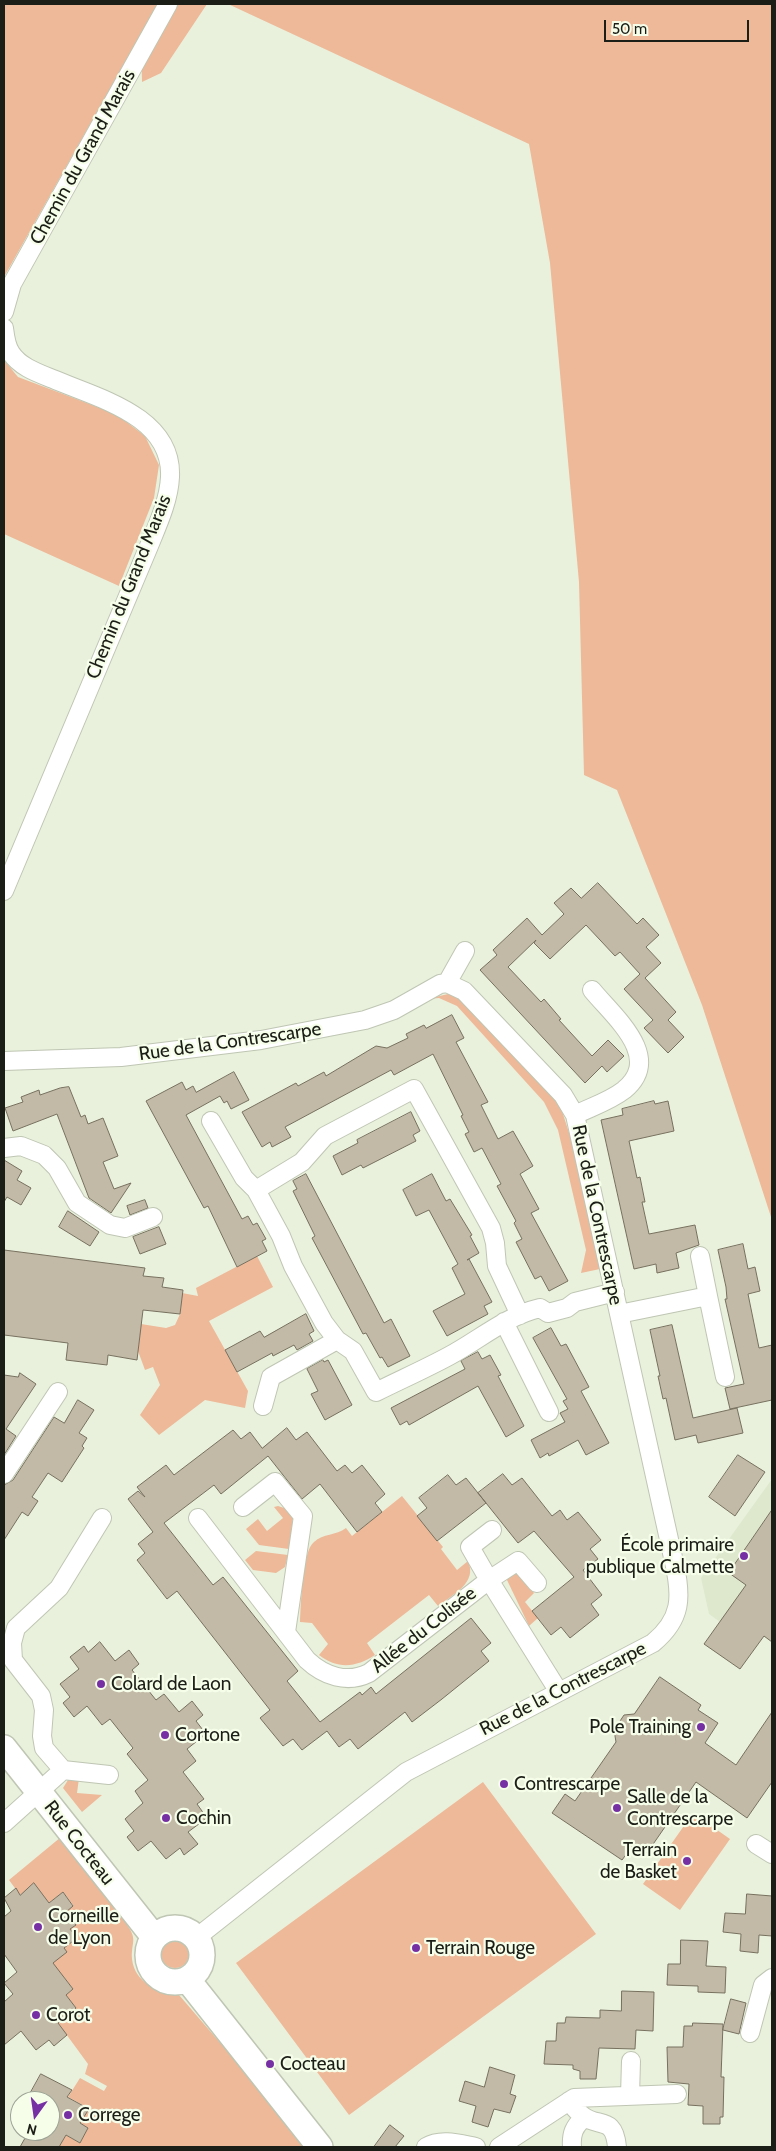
<!DOCTYPE html>
<html>
<head>
<meta charset="utf-8">
<style>
  body { margin:0 }
  #map { position:relative; width:776px; height:2151px; overflow:hidden; background:#e9f1dd; font-family:Cabin,sans-serif }
  canvas { display:block }
  .frame { position:absolute; inset:0; border:5px solid #1b1e16; pointer-events:none }
  .north { position:absolute; left:10px; top:2091px; width:50px; height:50px; box-sizing:border-box; background:#f6feea; border:1px solid #9ea495; border-radius:50%; rotate:194deg; font-size:14px; font-weight:700; line-height:20px; text-align:center; color:#1b1e16 }
  .north::after { content:''; display:block; margin:auto; width:18px; height:22px; background:#7630a4; clip-path:polygon(50% 0,100% 100%,50% 72%,0 100%) }
  .scale { position:absolute; left:604px; top:20px; width:145px; height:22px; box-sizing:border-box; border:2px solid #1b1e16; border-top:0; padding-left:6px; font-size:15px; line-height:18px; white-space:nowrap; color:#1b1e16; -webkit-text-stroke:4px #f6feea; paint-order:stroke }
</style>
</head>
<body>
<div id="map">
<canvas width="776" height="2151"></canvas>
<div class="frame"></div>
<div class="north">N</div>
<div class="scale">50 m</div>
</div>
<script>
const g = document.querySelector('canvas').getContext('2d');
g.lineJoin = 'round';
function paint(path, color) {
  g.fillStyle = color;
  g.fill(path, 'evenodd');
}
function trace(path, color, width, dash) {
  g.strokeStyle = color;
  g.lineWidth = width;
  g.lineCap = dash ? 'butt' : 'round';
  g.setLineDash(dash || []);
  g.stroke(path);
}
function label(font, color, halo, rows, align = 'center') {
  g.font = font + ' Cabin,sans-serif';
  g.lineWidth = 4.5;
  g.setLineDash([]);
  g.textBaseline = 'middle';
  g.strokeStyle = halo;
  g.fillStyle = color;
  for (const [text, x, y, turn = 0] of rows) {
    g.save();
    g.translate(x, y);
    g.rotate((+turn || 0) * Math.PI / 180);
    g.textAlign = isNaN(turn) ? turn : align;
    if (halo) g.strokeText(text, 0, 0);
    g.fillText(text, 0, 0);
    g.restore();
  }
}
paint(new Path2D(`
  M772,1479v163l-9,-6 -23,33 -36,-25 16,-22 -11,-8 -8,-36z`), '#dee8cd');
paint(new Path2D(`
  M4,4h203l-46,69 -19,9 -1,-48 -137,243z
  M228,4h544v1216l-70,-215 -85,-215 -33,-15 -5,-193 -29,-319 -21,-119z
  M4,360l14,17 98,37 29,22 14,29 -5,33 -35,88 -115,-52z
  M448,994l13,3 92,99 9,15 10,31 28,127 -19,4 5,-23 -28,-120 -14,-28 -87,-96 -18,-8 -12,1z
  M257,1256l16,31 -64,34 39,70 -3,17 -40,-8 -46,35 -19,-20 20,-30 -7,-18 -8,3 -7,-19 3,-27 25,4 9,-3 5,-11 2,-21 16,3 -2,-8z
  M402,1496l41,51 -2,2 16,21 11,-9c10,22 -16,34 -30,45l-9,-11 -62,48 8,12c-18,12 -37,15 -56,0l9,-11 -16,-21 -12,-1c1,-17 2,-71 14,-80 9,-9 22,-6 32,-14l6,8z
  M278,1506l9,3 6,9 -4,31 -30,-4 -13,-16 12,-10 9,12 16,-13 -9,-11z
  M256,1551l32,4 -3,12 -9,6 -23,-3 -8,-10z
  M516,1572l18,21 -9,9 13,16 -9,8 -22,-46 2,-6z
  M79,1778l-2,15 25,2 -20,17 -19,-24 5,-8z
  M483,1782l113,152 -247,181 -113,-152z
  M693,1813l37,26 -50,71 -37,-26z
  M61,1837l68,86 -2,2c11,15 4,17 5,34 3,25 26,32 47,36l93,108 35,44h-248l7,-12 14,8 8,-15 -8,-5 8,-15 -20,-11 12,-19 24,13 3,-5 -22,-12 3,-10 -30,-41 18,-15 -10,-13 7,-6 -10,-13 -13,10 -15,-19 41,-29 -6,-9 6,-5 -10,-12 7,-7 -10,-13 -14,11 -15,-19 -14,11 -11,-15z
  M161 1954a14 14 0 1 1 28 0a14 14 0 1 1-28 0Z`), '#eeb998');
const building = new Path2D(`
  M598,883l39,41 6,-6 16,17 -13,12 15,16 -16,15 31,34 -8,8 16,17 -16,16 -24,-25 9,-8 -29,-31 16,-15 -20,-22 -5,4 -29,-31 -36,34 -16,-16 2,-3 -28,27 33,35 3,-3 17,20 -2,1 33,36 16,-16 16,16 -17,16 -5,-6 -17,17 -105,-113 17,-15 -4,-5 34,-32 15,17 22,-21 -10,-11 17,-15 10,10z
  M452,1015l12,23 -8,4 32,60 -7,3 17,34 15,-8 20,35 -13,8 19,35 -8,4 37,68 -19,10 -8,-15 -6,3 -19,-37 6,-3 -8,-16 2,-2 -19,-35 4,-2 -19,-36 -8,4 -9,-18 4,-2 -8,-16 2,-1 -30,-61 -39,21 -3,-5 -106,57 6,10 -19,10 -2,-5 -8,5 -20,-35 54,-29 2,3 26,-14 2,4 50,-30 11,2 21,-10 -2,-4 18,-9 2,3z
  M234,1072l15,28 -18,9 -4,-8 -3,2 -4,-7 -34,19 56,104 6,-3 5,9 4,-2 9,16 -4,2 5,10 -30,16 -29,-61 -4,2 -58,-107 36,-19 4,8 7,-4 3,6z
  M69,1087l12,30 4,-2 3,9 15,-6 15,38 -15,6 11,27 17,-6 -20,30 -22,-15 -32,-84 -44,17 -8,-23 18,-6 -2,-5 18,-7 1,5 20,-7z
  M654,1101l1,3 13,-3 6,30 -45,10 8,37 3,-1 5,25h-3l7,32 46,-9 4,20 -23,8 3,15 -22,5 -1,-9 -22,5 -33,-149 22,-5 -1,-6z
  M411,1112l9,19 -7,4 3,6 -53,27 -2,-3 -19,10 -9,-19 25,-13 -1,-3z
  M4,1160l18,11 -5,9 14,8 -10,17 -14,-8 -3,5z
  M306,1174l78,149 7,-4 19,37 -22,11 -6,-10 -2,1 -14,-25 -3,1 -51,-96 3,-2 -22,-45 4,-2 -4,-8z
  M432,1174l14,27 4,-2 22,36 -2,1 9,17 -12,7 2,-1 23,43 -8,4 4,8 -41,22 -14,-25 32,-17 -13,-26 6,-4 -29,-54 -13,6 -13,-26z
  M145,1200l3,8 -18,7 -3,-9z
  M68,1211l31,21 -9,14 -31,-19z
  M159,1227l7,17 -26,10 -7,-17z
  M743,1244l5,25 7,-2 5,24 -12,3 11,54 13,-3v55l-42,9 -5,-21 19,-4 -19,-85h2l-1,-12 -8,-37z
  M4,1250l141,18 -2,8 21,2 -2,9 21,3 -3,24 -37,-4 -6,50 -29,-5 -1,10 -41,-5 2,-17 -64,-8z
  M306,1314l8,17 -5,3 4,7 -16,9 -3,-5 -21,11 -1,-3 -35,19 -12,-22 35,-19 4,6z
  M672,1325l21,93 44,-10 6,25 -45,10 -2,-8 -21,5 -9,-42 -3,1 -5,-23h2l-10,-46z
  M551,1328l10,18 5,-2 23,43 -8,4 28,52 -23,12 -8,-15 -29,16 -1,-3 -8,5 -9,-18 34,-18 -5,-9 8,-4 -5,-8 4,-2 -34,-61z
  M478,1352l4,7 8,-4 11,20 -3,1 26,50 -18,11 -28,-51 -69,39 -2,-4 -7,4 -9,-17 74,-39 -4,-8z
  M323,1360l1,2 4,-2 24,45 -27,15 -14,-26 7,-3 -11,-22z
  M20,1373l16,11 -30,45 10,7 -12,19v-80l14,2z
  M78,1400l16,10 -15,23 8,5 -5,8 2,2 -22,34 -14,-9 -16,24 6,4 -10,15 -6,-4 -18,28v-55l9,-5 41,-63 10,6z
  M287,1428l9,12 11,-8 30,39 8,-6 7,8 10,-8 23,29 -10,9 7,9 -25,20 -37,-48 -18,15 -34,-43 -47,38 -7,-9 -50,38 49,62 10,-8 75,94 -11,10 33,41 40,-30 2,3 9,-8 5,7 95,-76 20,25 -10,8 8,10 -47,38 -30,23 -7,-10 -47,37 -8,-10 -11,8 -12,-16 -25,19 -9,-11 -10,7 -23,-28 10,-8 -93,-119 -10,8 -30,-39 8,-7 -7,-9 15,-12 -25,-33 10,-8 7,6 -8,-10 29,-22 8,10 59,-45 8,9 9,-7 12,16z
  M738,1455l27,17 -30,44 -26,-19z
  M503,1474l9,11 10,-7 30,38 8,-6 7,10 11,-8 23,28 -11,9 8,10 -15,11 19,25 -11,9 8,11 -29,23 -9,-11 -10,8 -19,-24 42,-34 -40,-46 -16,12 -40,-50z
  M448,1475l8,10 10,-7 20,25 -49,38 -20,-25 10,-8 -8,-10z
  M772,1510v132l-8,-6 -24,33 -36,-25 42,-59 -17,-12z
  M100,1642l15,19 14,-11 10,14 -7,6 24,30 8,-6 15,18 13,-11 11,14 -7,6 10,13 -19,15 9,12 -13,11 21,27 -7,5 10,14 -19,14 10,12 -14,11 -4,-7 -14,11 -15,-18 -13,10 -11,-14 7,-6 -9,-12 18,-16 -8,-12 13,-11 -21,-26 6,-6 -23,-29 -8,6 -15,-19 -13,11 -11,-14 7,-6 -10,-13 19,-15 -9,-12 14,-11 4,6z
  M660,1677l41,28 -3,5 20,13 -13,20 31,22 36,-53v70l-25,36 -51,-36 -49,71 -13,-9 -12,16 -70,-47 13,-19 10,7 41,-59 -2,-12 10,-15 10,-1z
  M34,1883l15,20 14,-11 10,14 -7,6 10,13 -6,4 7,9 -13,10 3,4 -14,11 20,26 -7,6 10,13 -18,15 9,12 -13,11 -5,-6 -13,10 -15,-19 -17,14v-43l9,-8 -9,-11 13,-11 -13,-18v-37l7,-6 -7,-13 12,-10 4,7z
  M747,1894l25,2v40l-13,-1 -1,18 -18,-2 1,-17 -18,-2 2,-19 20,1z
  M681,1940l27,1 -2,25 20,1 -1,26 -27,-1v-6l-31,-1 1,-21h12z
  M622,1991l32,1 -1,39 -17,-1 -1,19 -36,-1 -3,31h-16v-8l-7,-2v-4l-29,-1 2,-23h10l1,-18h8l1,-6 34,1v-8l21,1z
  M731,1999l15,4 -7,31 -16,-4z
  M693,2023l30,1 -2,53h3l-1,40h-3v7h-17v-18l-15,-1 1,-21 -21,-2 -1,-35h16l1,-21h8z
  M490,2067l25,8 -5,19 6,2 -6,17 -16,-4 -6,18 -16,-5 4,-16 -17,-5 6,-20 19,6z
  M41,2074l31,16 -5,7 22,12 -9,14 8,5 -8,15 -14,-8 -7,12h-39l9,-16h21v-30h-24z
  M390,2125l14,11 -9,11h-21z`);
paint(building, '#c2baa7');
trace(building, '#77705f', 1);
const street = new Path2D(`
  M4,312l8,-28 156,-280
  M4,328c1,8 2,18 7,25 9,14 27,20 42,26 44,19 120,37 117,98 -1,23 -12,47 -21,69l-145,345
  M447,983l18,-32
  M4,1061l117,-4 140,-17 104,-20 29,-10 46,-26 7,-1 17,8 99,104 12,20 99,447c8,35 8,57 -21,81l-247,129 -210,166
  M575,1115c16,-8 35,-14 49,-25 40,-33 -10,-73 -32,-100
  M211,1121l33,57 12,12
  M4,1148l17,-2 23,9 13,13 20,35 33,22 15,3 28,-11
  M708,1296l17,81
  M619,1314l89,-18 -8,-40
  M520,1315l-23,-49 -2,-23 -4,-15 -77,-139 -89,47 -23,26 -46,28 25,46 12,30 31,57 13,17 16,11 23,41c24,-12 49,-23 73,-36 30,-16 57,-40 91,-48l8,5 19,-5 8,-6 40,-10
  M504,1322l45,90
  M263,1406l8,-29 66,-37
  M4,1474l54,-82
  M243,1507l32,-25 28,34 -17,116
  M198,1518l109,142c17,16 40,24 62,13l120,-93 70,112
  M492,1530l-22,17 19,33 29,-19 19,22
  M63,1770l46,5
  M4,1823l59,-53 -19,-22 -2,-12 2,-26 -3,-14 -28,-36 -1,-17 4,-15 43,-40 43,-70
  M756,1844l16,10
  M750,2033l13,-48 9,-7
  M630,2096l1,-35
  M569,2101c4,5 8,11 14,15 15,12 31,-1 34,31
  M426,2147c15,-9 34,-3 50,0
  M499,2147l75,-49 103,-4
  M572,2147c-1,-13 2,-21 12,-29`);
const secondary = new Path2D(`
  M4,1748l150,189
  M148 1955a27 27 0 1 1 54 0a27 27 0 1 1-54 0Z
  M187,1979l133,168`);
trace(street, '#bfc6b3', 20);
trace(secondary, '#bfc6b3', 28);
trace(street, '#fff', 18);
trace(secondary, '#fff', 25);
for (const [x, y, r, color] of [
  [744,1556,5,"#7630a4"],
  [101,1684,5,"#7630a4"],
  [701,1727,5,"#7630a4"],
  [165,1735,5,"#7630a4"],
  [504,1784,5,"#7630a4"],
  [617,1808,5,"#7630a4"],
  [166,1818,5,"#7630a4"],
  [687,1861,5,"#7630a4"],
  [38,1927,5,"#7630a4"],
  [416,1948,5,"#7630a4"],
  [36,2015,5,"#7630a4"],
  [270,2064,5,"#7630a4"],
  [68,2115,5,"#7630a4"]
]) {
  const dot = new Path2D();
  dot.arc(x, y, r, 0, 2 * Math.PI);
  g.fillStyle = color;
  g.fill(dot);
  trace(dot, '#f6feea', 2);
}
label('19px', '#1b1e16', '#f6feea', [
  ["Chemin du Grand Marais",83,157,-61],
  ["Chemin du Grand Marais",129,587,-68],
  ["Rue de la Contrescarpe",230,1042,-8],
  ["Rue de la Contrescarpe",597,1215,78],
  ["Allée du Colisée",424,1630,-38],
  ["Rue de la Contrescarpe",563,1689,-27],
  ["Rue Cocteau",79,1843,52]
]);
label('19px', '#1b1e16', '#f6feea', [
  ["École primaire",734,1545,"right"],
  ["publique Calmette",734,1567,"right"],
  ["Colard de Laon",111,1684],
  ["Pole Training",691,1727,"right"],
  ["Cortone",175,1735],
  ["Contrescarpe",514,1784],
  ["Salle de la",627,1797],
  ["Contrescarpe",627,1819],
  ["Cochin",176,1818],
  ["Terrain",677,1850,"right"],
  ["de Basket",677,1872,"right"],
  ["Corneille",48,1916],
  ["de Lyon",48,1938],
  ["Terrain Rouge",426,1948],
  ["Corot",46,2015],
  ["Cocteau",280,2064],
  ["Correge",78,2115]
], 'left');
</script>
</body>
</html>
